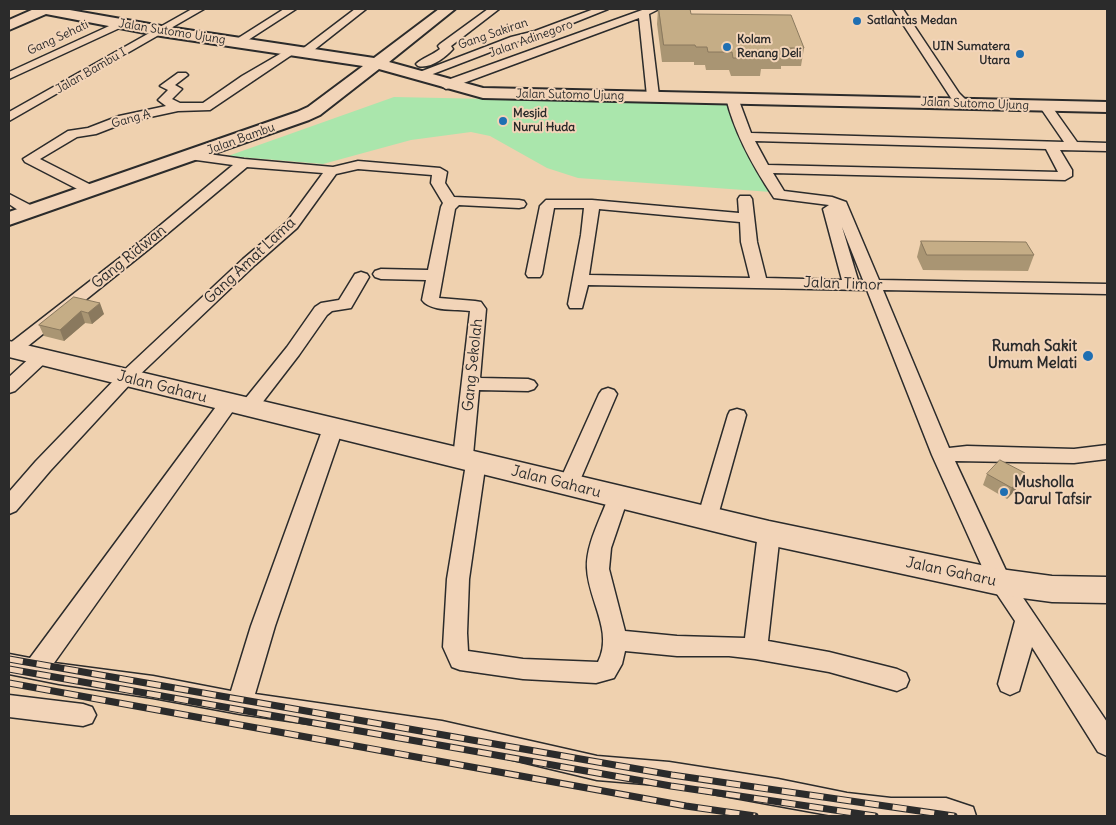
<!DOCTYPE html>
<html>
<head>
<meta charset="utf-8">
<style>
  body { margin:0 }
  #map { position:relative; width:1116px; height:825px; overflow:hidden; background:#efd1af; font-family:Delius,sans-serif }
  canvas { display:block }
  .frame { position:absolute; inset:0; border:10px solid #2b2b2b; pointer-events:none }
</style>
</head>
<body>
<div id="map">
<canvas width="1116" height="825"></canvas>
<div class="frame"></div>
</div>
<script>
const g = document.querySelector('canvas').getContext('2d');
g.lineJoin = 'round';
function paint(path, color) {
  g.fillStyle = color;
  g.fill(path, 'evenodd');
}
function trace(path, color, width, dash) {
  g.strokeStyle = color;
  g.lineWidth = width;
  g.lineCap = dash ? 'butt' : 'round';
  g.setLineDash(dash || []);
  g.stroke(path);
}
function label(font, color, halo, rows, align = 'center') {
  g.font = font + ' Delius,sans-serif';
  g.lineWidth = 4;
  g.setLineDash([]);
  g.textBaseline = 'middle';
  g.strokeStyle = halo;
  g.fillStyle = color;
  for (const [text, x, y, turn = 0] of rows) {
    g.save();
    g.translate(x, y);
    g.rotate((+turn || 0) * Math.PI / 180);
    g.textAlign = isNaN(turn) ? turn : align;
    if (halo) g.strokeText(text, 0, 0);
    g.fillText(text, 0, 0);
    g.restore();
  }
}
paint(new Path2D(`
  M394,97l336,7 41,88 -193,-14 -31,-10 -57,-32 -19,-4 -60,8 -88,24 -95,-8z`), '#aae6ac');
const street = new Path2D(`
  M192,9h12l-195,112v-9z
  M284,9h12l-54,35h-8l-2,-2z
  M355,9h11l-57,45h-8l-2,-2 2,-2z
  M488,9h11l-48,37 2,3c-8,9 -23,20 -35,17l-2,-2c6,-6 17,-9 24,-15l-2,-3 2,-2z
  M594,9h14l-65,26 -24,6 -94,36h-8l-2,-2 2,-2 94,-36 24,-6z
  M645,9h14l-10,5 10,82 -2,3h-8l-2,-3 -8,-78 -189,70 -4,1 -6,-4 2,-3z
  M893,9h10l56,84 11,11 -2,3h-8l-9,-9z
  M120,21l5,3 -1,2 -115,53v-7z
  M292,47l6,3 -2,2 -86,58 -32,1 -51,11 -31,12 -19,3 -37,22 57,29 2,3 -2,3h-10l-62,-32 -2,-3 45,-28 20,-3 31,-12 47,-10 -8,-6 10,-10 -8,-4 18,-13h8l2,2 -13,10 7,4 -10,10 8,4h23l39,-27z
  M732,94l6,4 13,35 313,9 -24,-35 6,-4 4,1 27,38 30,1v8l-47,-1 12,20v6l-7,4 -292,-7 11,18 48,6 14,5 33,78 228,4v10l-224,-4 66,158 18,-2 107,3 33,-4v14l-33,4 -119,-2 54,116 98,145v34l-9,-4 -66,-105 -13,44 -9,4 -9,-4 -3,-7 17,-63 -26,-39 -57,-127 -65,-165 -279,-5 -6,23h-12l-2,-4 13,-69 3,-27h-30l-12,66 -2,3h-12l-2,-3 14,-68 6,-6h46l147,13 -1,-14 2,-3h10l2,3 5,43 9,36 76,2 -19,-71 6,-4 -55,-7c-20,-30 -39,-63 -48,-100zM755,141l291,8 12,23 -290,-7zM599,209l141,13 1,20 9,36 -161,-3zM842,227l21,53h-5z
  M194,152l50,7 89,8 25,-6 82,7 7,4 -2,11 9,14 65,3 5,1 2,3 -2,3 -5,1 -60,-3 -4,4 -16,89 36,3 6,1 5,7 -6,69 48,1 6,2 3,4 -3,4 -6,2 -49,-1 -6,65 10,1 3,5 -17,118 -2,54 1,18 55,8 75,3c16,-30 -10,-62 -11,-94 -1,-23 13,-48 21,-70l3,-5 7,-3 7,3 3,5 -17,50 -2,21 16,62 52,5 68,2 13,-105 3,-6 8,-2 8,2 3,6 -12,108 61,11 68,17 9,4 3,7 -3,7 -9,4 -68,-19 -74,-13 -26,-3h-52l-52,-5 -3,13 -8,14 -18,5 -73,-4 -63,-9 -8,-3 -9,-20 4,-68 19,-115 -10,-1 -3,-5 17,-147c-13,-2 -40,1 -48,-11l4,-20 -45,-1 -6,-2 -2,-3 2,-3 6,-2 47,1 13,-63 2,-4 -12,-20 1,-8 -74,-6 -22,5 -39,54 -42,37 -123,117 -82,89 -34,40 -7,3v-22l27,-31 84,-87 123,-115 44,-37 36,-49 -76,-6 -98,82 -131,105 -9,1v-11l130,-101 94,-78 -44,-6 -2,-3 2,-3z
  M9,194l27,14 2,3 -2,3c-10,3 -19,-5 -27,-10z
  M361,272l6,2 2,3 -18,31 -19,3 -5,4 -28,40 -44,57 -7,2 -7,-2 -2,-4 2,-4 46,-57 28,-40 6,-4 18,-3 16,-26z
  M41,351l6,2 3,4 -3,4 -32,30 -6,2v-16l26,-24z
  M608,388l6,2 3,4 -39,91 -3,5 -7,2 -7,-2 -3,-5 41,-91 3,-4z
  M228,398l7,2 2,4 -2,4 -181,255 99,13 78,15 20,-65 72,-198 3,-5 7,-1 7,1 3,5 -68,198 -20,68 187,27 155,35 72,6 109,17 69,14 44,5h55l27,9 3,9h-142l-165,-30 -72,-6 -155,-37 -202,-29 -87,-16 -94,-14 -50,-10v-20l21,4 191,-258z
  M737,409l7,2 2,4 -29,104 -3,6 -7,2 -7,-2 -3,-6 31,-104 2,-4z
  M9,695l74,9 9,3 4,8 -4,8 -9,3 -74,-9z`);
const secondary = new Path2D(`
  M34,9h30l97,17 213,32 65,-49h16l-66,53 94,26 624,14v10l-624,-14 -104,-29 -59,46 -11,5 -300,105v-13l288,-100 11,-5 55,-41 -202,-30 -115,-22 -37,16v-10z`);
const primary = new Path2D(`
  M9,341l760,180 231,48 52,7 55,1v26l-55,-1 -52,-7 -231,-50 -760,-188z`);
trace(street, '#2b2b2b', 3);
trace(secondary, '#2b2b2b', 4);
trace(primary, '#2b2b2b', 3);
paint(street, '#f2d4b8');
paint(secondary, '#f2d4b8');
paint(primary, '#f2d4b8');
const rail = new Path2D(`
  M9,659l663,116 282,41
  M9,669l662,117 204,30
  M9,683l677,123 69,10`);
trace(rail, '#2b2b2b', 7);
trace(rail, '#f2d4b8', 5, [14]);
paint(new Path2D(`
  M658,9l33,5 113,34 -3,18h-20v3h-20l-1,7h-29l-2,-6h-23l-1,-5h-11v-3h-32l-5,-38z
  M921,241l113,14 -6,16 -105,-1 -6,-13z
  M74,297l30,17 -12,10 -7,-1 -21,18 -20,-5 -5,-11z
  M987,474l33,11 -13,14 -24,-14z`), '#a99573');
paint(new Path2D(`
  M100,303l4,11 -12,10 -4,-11z
  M81,311l4,12 -21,18 -4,-11z
  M1025,473l-5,12 -13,14 5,-11z`), '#8a795e');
const building = new Path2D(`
  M659,9h31l1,5 100,1 13,33h-22l1,3h-23l2,7h-29l-1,-6h-24l-1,-5h-11l-1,-2h-31z
  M921,241l105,1 8,13h-107z
  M74,297l26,6 -12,10 -7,-2 -21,19 -21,-5z
  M1000,460l25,13 -13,15 -25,-14z`);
paint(building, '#c5ad86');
trace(building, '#8a795e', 1);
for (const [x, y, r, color] of [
  [857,21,5,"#1f6fb2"],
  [727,47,5,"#1f6fb2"],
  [1020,54,5,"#1f6fb2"],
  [503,121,5,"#1f6fb2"],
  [1088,356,6,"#1f6fb2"],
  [1004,492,5,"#1f6fb2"]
]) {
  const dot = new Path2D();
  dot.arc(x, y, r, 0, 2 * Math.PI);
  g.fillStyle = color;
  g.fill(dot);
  trace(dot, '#f2d4b8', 2);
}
label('bold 12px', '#2b2b2b', '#f2d4b8', [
  ["Satlantas Medan",867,21],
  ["Kolam",737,40],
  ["Renang Deli",737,54],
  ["UIN Sumatera",1010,47,"right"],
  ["Utara",1010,61,"right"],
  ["Mesjid",513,114],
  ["Nurul Huda",513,128]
], 'left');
label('12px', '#2b2b2b', '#f2d4b8', [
  ["Jalan Sutomo Ujung",172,32,9],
  ["Gang Sakiran",493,34,-19],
  ["Gang Sehati",58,38,-25],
  ["Jalan Adinegoro",531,39,-20],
  ["Jalan Bambu I",91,71,-30],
  ["Jalan Sutomo Ujung",570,95,1],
  ["Jalan Sutomo Ujung",975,104,2],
  ["Gang A",131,119,-16],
  ["Jalan Bambu",241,139,-20]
]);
label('15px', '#2b2b2b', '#f2d4b8', [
  ["Gang Ridwan",129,257,-39],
  ["Gang Amat Lama",250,261,-43],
  ["Jalan Timor",843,284,2],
  ["Gang Sekolah",473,365,-84],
  ["Jalan Gaharu",162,387,14],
  ["Jalan Gaharu",556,482,14],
  ["Jalan Gaharu",951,572,12]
]);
label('bold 15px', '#2b2b2b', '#f2d4b8', [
  ["Rumah Sakit",1077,347],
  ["Umum Melati",1077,364],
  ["Musholla",1014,483,"left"],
  ["Darul Tafsir",1014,500,"left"]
], 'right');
</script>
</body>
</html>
